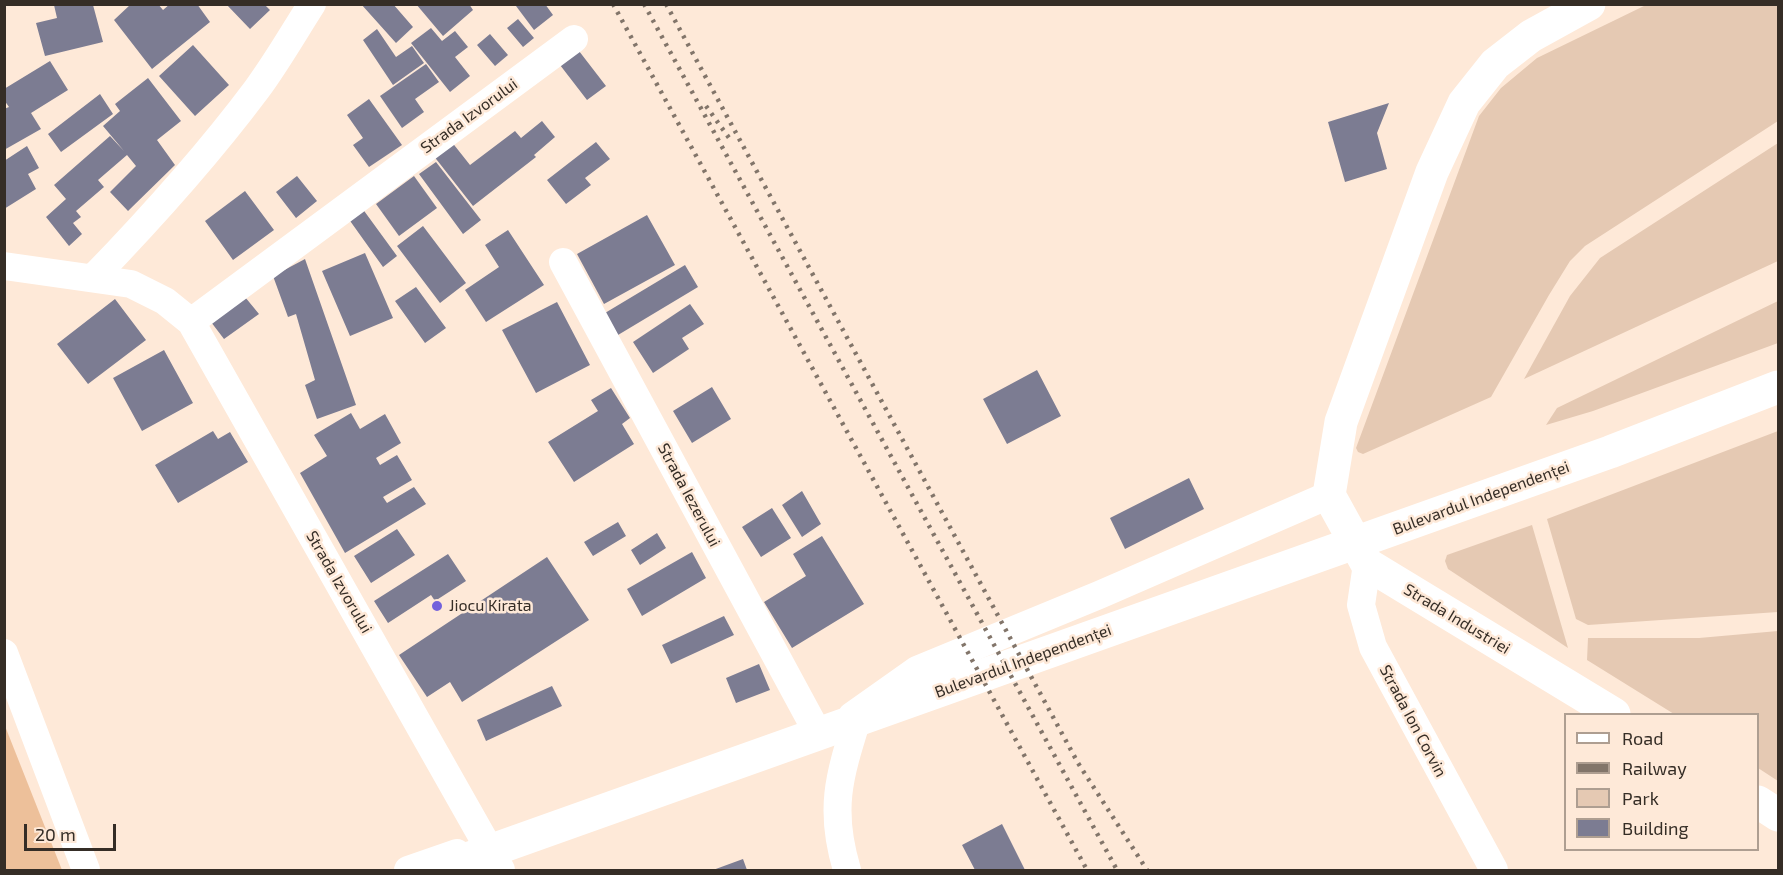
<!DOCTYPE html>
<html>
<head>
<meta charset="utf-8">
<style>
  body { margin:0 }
  #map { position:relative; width:1783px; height:875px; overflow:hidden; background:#fee9d8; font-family:"Exo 2",sans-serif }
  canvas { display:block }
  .frame { position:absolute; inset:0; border:6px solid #352d26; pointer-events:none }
  .legend { position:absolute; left:1564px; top:713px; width:195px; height:138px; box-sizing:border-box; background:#fee9d8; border:2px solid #ae9e91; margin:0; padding:8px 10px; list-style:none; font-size:18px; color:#352d26 }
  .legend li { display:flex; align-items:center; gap:12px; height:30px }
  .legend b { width:30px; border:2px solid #ae9e91 }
  .scale { position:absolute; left:24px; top:824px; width:92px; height:27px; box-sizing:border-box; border:3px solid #352d26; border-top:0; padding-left:8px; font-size:18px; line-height:21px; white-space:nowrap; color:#352d26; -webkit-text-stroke:4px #fee9d8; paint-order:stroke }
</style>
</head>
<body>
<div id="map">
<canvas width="1783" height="875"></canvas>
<div class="frame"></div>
<ul class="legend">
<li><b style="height:8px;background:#fff"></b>Road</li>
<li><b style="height:8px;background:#82756a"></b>Railway</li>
<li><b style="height:16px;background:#e5c9b3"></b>Park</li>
<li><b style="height:16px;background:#7c7c92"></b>Building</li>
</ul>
<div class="scale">20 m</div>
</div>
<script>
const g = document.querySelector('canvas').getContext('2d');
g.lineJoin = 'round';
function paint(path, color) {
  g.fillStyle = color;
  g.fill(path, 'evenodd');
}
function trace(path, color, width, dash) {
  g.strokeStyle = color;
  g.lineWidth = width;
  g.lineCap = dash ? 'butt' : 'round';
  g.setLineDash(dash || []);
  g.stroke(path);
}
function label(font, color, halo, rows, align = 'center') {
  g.font = font + ' "Exo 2",sans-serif';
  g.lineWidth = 5;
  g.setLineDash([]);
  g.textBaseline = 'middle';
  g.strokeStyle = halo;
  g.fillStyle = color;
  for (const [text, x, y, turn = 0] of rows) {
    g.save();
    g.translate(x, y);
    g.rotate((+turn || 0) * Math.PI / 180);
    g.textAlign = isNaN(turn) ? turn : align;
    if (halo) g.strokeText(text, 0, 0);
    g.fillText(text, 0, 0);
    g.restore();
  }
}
paint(new Path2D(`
  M1646,5h132v116l-193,125 -15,15 -21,34 -58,102 -128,57 -5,-2 -2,-4 123,-332 22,-28 36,-30z
  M1778,143v118l-254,118 46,-83 30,-38z
  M1778,301v42l-185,68 -47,14 11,-17z
  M1778,431v181l-190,13 -12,-6 -29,-100z
  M1532,525l36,123 -120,-79 -3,-8 2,-6z
  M1778,631v150l-20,-13v-54h-84l-87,-54 1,-22h111z`), '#e5c9b3');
paint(new Path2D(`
  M5,726l57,144h-57z`), '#edc09a');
paint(new Path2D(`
  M131,4h27l5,6 7,-6h27l13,18 -58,47 -38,-49z
  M226,4h38l6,6 -20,19z
  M361,4h32l20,23 -17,16z
  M416,4h53l4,6 -30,26z
  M518,4h27l8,11 -19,15 -18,-24z
  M54,5h39l10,37 -58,14 -9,-33 21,-5z
  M518,19l16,19 -11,9 -16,-19z
  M431,28l11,13 13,-10 13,16 -13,10 15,19 -20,16 -39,-49z
  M377,29l19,28 16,-11 12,17 -31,22 -30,-45z
  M490,34l18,21 -13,11 -18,-21z
  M193,45l36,40 -34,31 -36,-40z
  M579,51l27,35 -19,14 -27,-35z
  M50,61l18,29 -37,23 10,16 -37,21v-41l5,-2 -5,-7v-11z
  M426,64l13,18 -24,17 9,13 -22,16 -22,-32z
  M148,78l33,43 -24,19 18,25 -47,46 -18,-19 26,-26 -9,-11 -29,25 6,7 -28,24 5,6 -8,6 9,11 -13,12 -23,-29 20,-18 -12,-14 56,-49 14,15 -21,-25 17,-15 -5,-7z
  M100,94l13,20 -52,38 -13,-18z
  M369,99l33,46 -33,22 -16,-22 10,-7 -16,-23z
  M1389,103l-12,30 10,36 -42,13 -17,-60z
  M542,121l13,16 -21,18 2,2 -63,49 -40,-51 18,-14 19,24 45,-34 6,7z
  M596,142l14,17 -25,19 6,7 -25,19 -19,-24z
  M27,146l12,22 -11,6 8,15 -32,20v-48z
  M436,162l45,58 -18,14 -44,-60z
  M297,176l20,25 -21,17 -20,-26z
  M414,176l23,32 -38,28 -23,-32z
  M245,191l29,39 -41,30 -28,-39z
  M362,208l35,48 -14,11 -35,-49z
  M647,215l28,50 -71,39 -27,-50z
  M423,226l43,57 -26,20 -43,-57z
  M508,230l36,55 -58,37 -21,-32 34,-23 -14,-22z
  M365,253l28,65 -43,18 -28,-65z
  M305,259l51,146 -39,14 -12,-34 10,-5 -19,-66 -8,3 -15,-41z
  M685,265l13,22 -80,48 -13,-22z
  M416,287l30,41 -21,15 -30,-42z
  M245,297l14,17 -35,25 -13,-17z
  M115,299l31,41 -58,44 -31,-40z
  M557,302l33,63 -54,28 -34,-63z
  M690,304l14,20 -22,14 7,11 -36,24 -20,-31z
  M164,350l29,53 -51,28 -29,-53z
  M1037,370l24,46 -54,28 -24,-45z
  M712,387l19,32 -39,24 -19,-32z
  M611,388l19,30 -8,6 12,20 -60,38 -26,-40 50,-31 -7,-11z
  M351,413l9,16 25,-15 16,29 -25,15 4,7 17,-10 15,25 -29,17 4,6 27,-16 12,17 -81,49 -45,-80 27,-17 -13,-21z
  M213,431l5,8 12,-7 18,30 -70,41 -23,-38z
  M1189,478l15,31 -79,40 -15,-31z
  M802,491l19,33 -19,13 -20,-32z
  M772,508l19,30 -30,19 -19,-30z
  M618,522l8,14 -33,20 -9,-14z
  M397,529l18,26 -44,28 -17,-27z
  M657,533l9,15 -26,17 -9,-15z
  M822,536l42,68 -72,44 -28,-46 42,-26 -13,-22z
  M692,552l14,26 -64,38 -15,-27z
  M448,554l18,27 -31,20 -4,-6 -43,28 -14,-22z
  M547,557l42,63 -127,82 -12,-20 -23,15 -28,-42z
  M724,616l10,19 -63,29 -9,-19z
  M759,664l11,26 -34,13 -10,-25z
  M552,686l10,20 -76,35 -9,-21z
  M1002,824l23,46h-50l-13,-25z
  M743,859l4,11h-34z`), '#7c7c92');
trace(new Path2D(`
  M563,262l252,466
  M4,266l127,18 34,17 26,21 310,548
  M93,278c58,-60 114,-122 164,-189 20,-27 37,-57 55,-85
  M191,322l383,-283
  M1367,564l-6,41 12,42 121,223
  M4,653l82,217
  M852,716l65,-46 182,-75 230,-100
  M408,870l49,-17
  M847,870c-19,-63 -7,-96 12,-157`), '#fff', 28);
trace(new Path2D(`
  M1589,4l-58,32 -36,28 -31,39 -32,69 -91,250 -12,73 38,69 247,150
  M1758,802l20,13`), '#fff', 33);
trace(new Path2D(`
  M436,870l1174,-418 168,-65`), '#fff', 33);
trace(new Path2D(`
  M613,4l474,866
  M644,4l473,866
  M666,4l412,759 69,107
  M706,106l26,36`), '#82756a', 4.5, [3, 6]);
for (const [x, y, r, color] of [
  [437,606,6,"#7362dc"]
]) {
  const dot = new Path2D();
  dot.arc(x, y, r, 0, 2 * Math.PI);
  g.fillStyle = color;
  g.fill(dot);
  trace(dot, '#fee9d8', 2);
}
label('16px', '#352d26', '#fee9d8', [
  ["Strada Izvorului",469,116,-36],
  ["Strada Iezerului",689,495,62],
  ["Bulevardul Independenței",1481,498,-20],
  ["Strada Izvorului",339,582,60],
  ["Strada Industriei",1457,619,31],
  ["Bulevardul Independenței",1023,661,-20],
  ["Strada Ion Corvin",1413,721,62]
]);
label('16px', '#352d26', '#fee9d8', [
  ["Jiocu Kirata",449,606]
], 'left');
</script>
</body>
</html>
